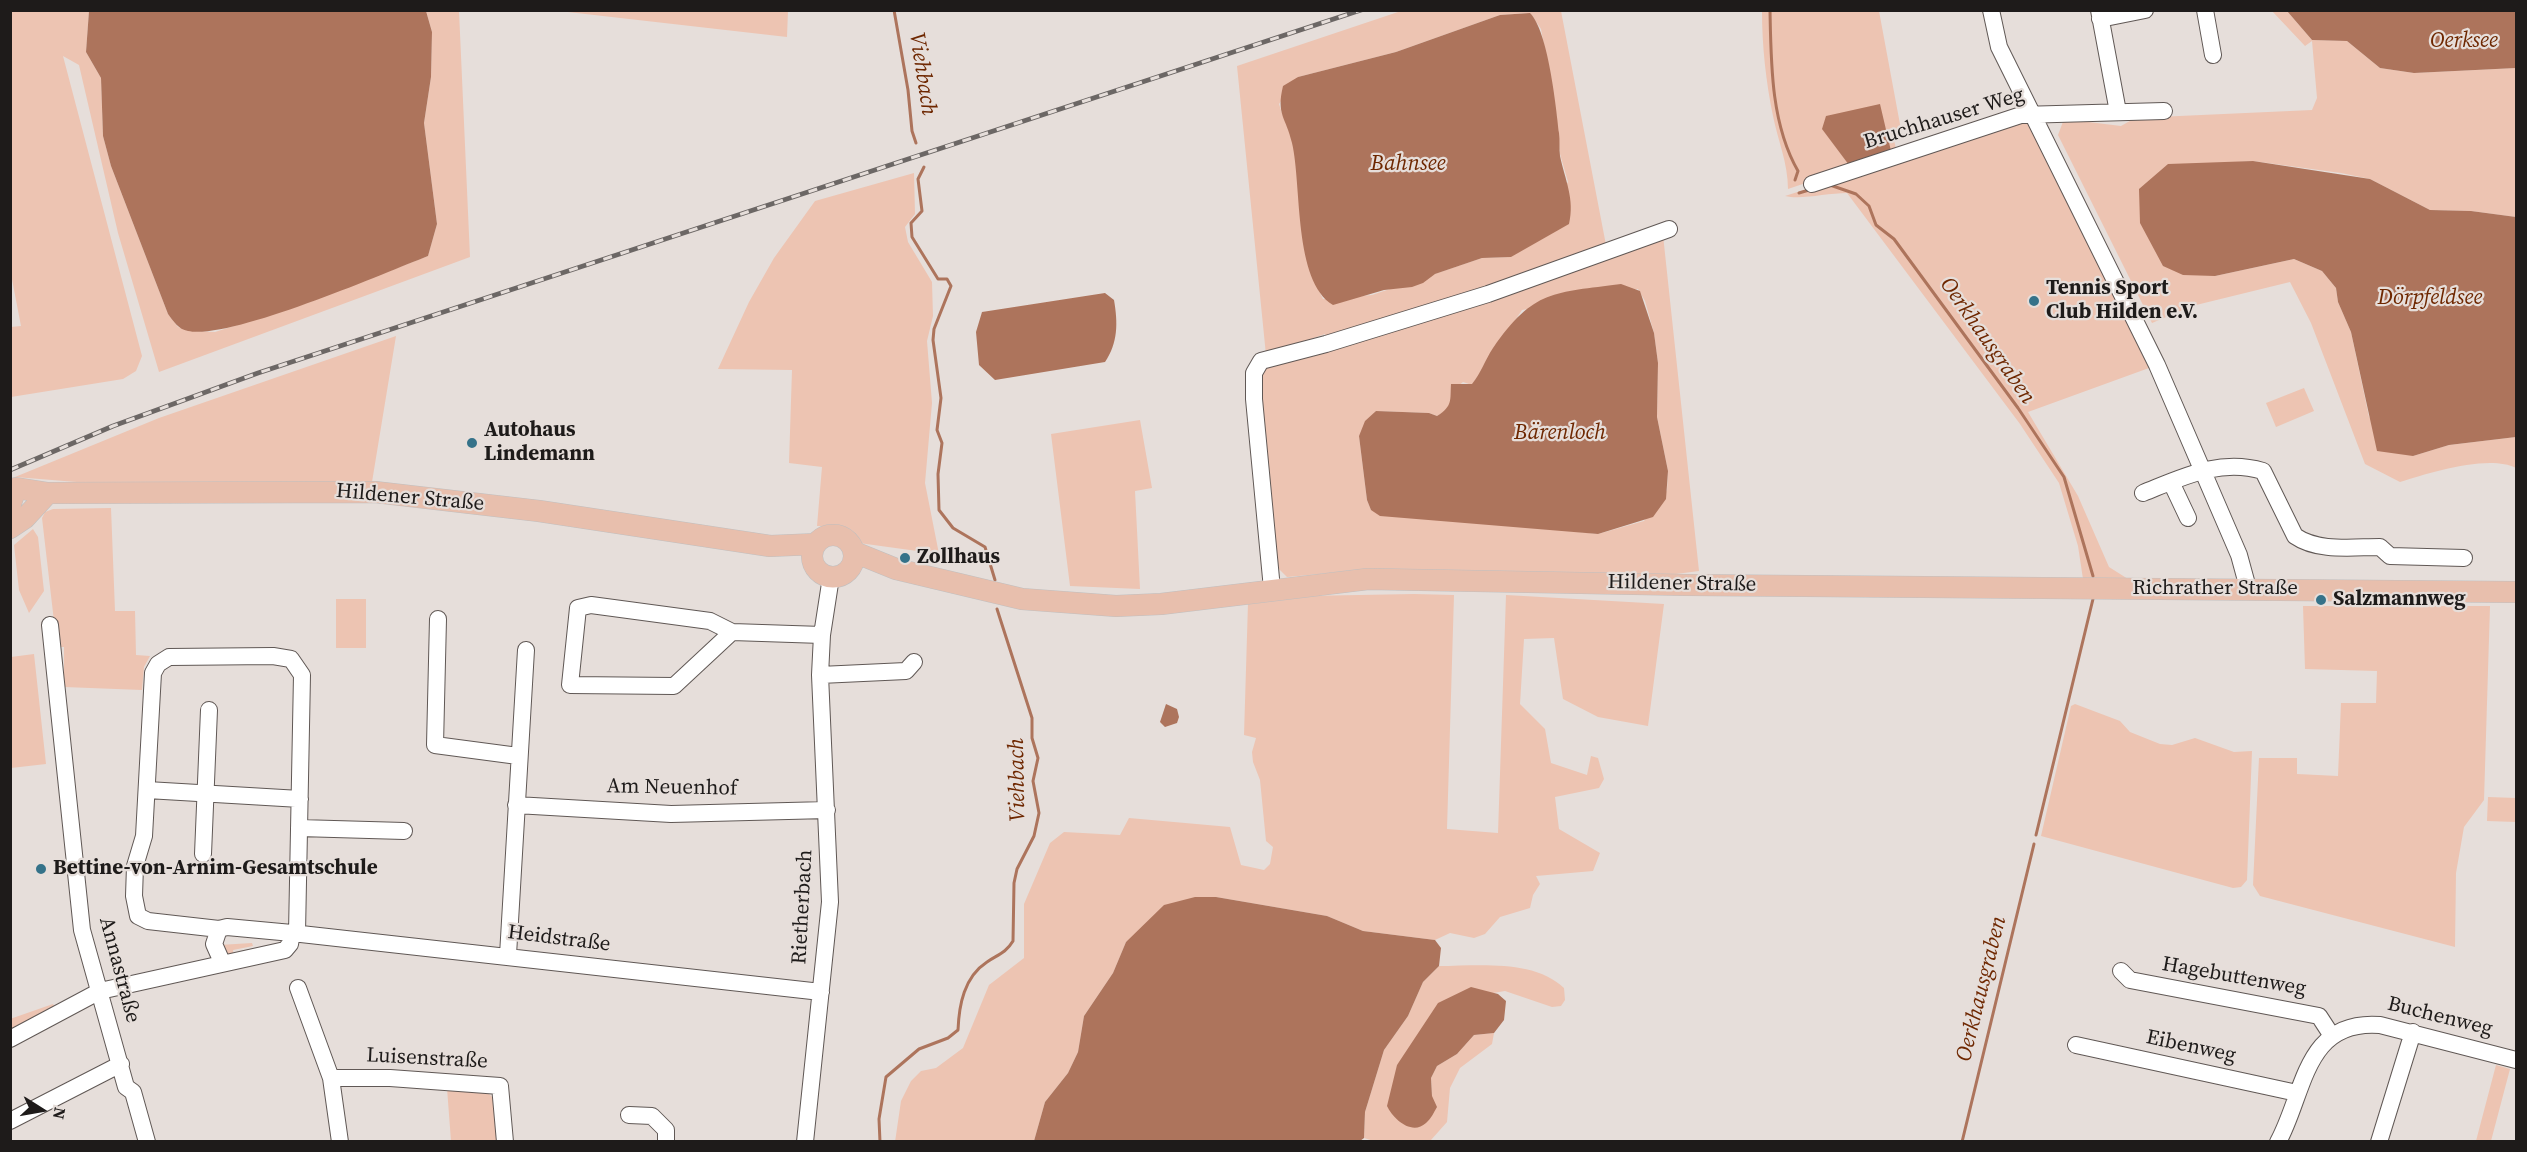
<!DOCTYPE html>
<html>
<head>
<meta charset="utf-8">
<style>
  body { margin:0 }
  #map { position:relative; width:2527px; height:1152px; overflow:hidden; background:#e6deda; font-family:"Source Serif 4",serif }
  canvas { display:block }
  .frame { position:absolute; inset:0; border:12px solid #1e1b1a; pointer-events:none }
  .north { position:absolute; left:12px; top:1080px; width:60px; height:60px; -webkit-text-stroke:4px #e6deda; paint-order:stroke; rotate:101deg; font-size:16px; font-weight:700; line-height:24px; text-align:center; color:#1e1b1a }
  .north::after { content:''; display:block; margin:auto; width:21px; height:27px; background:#1e1b1a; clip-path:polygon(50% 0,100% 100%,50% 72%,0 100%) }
</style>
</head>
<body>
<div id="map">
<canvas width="2527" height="1152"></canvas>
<div class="frame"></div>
<div class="north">N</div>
</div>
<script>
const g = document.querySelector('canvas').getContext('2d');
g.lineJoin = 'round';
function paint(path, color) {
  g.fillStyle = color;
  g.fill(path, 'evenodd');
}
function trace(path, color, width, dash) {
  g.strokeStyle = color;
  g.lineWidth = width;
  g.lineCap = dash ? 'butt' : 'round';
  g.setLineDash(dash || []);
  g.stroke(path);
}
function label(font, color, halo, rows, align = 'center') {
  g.font = font + ' "Source Serif 4",serif';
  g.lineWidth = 4.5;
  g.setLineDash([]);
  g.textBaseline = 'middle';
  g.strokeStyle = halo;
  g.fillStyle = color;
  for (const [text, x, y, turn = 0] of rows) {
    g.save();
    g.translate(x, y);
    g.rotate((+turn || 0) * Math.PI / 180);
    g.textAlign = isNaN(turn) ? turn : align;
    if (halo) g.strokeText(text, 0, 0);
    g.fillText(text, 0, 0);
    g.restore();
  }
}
paint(new Path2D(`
  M11,11h78l-3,41 15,26 2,58 8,30 57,148 10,13 11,4 26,1 94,-30 119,-46 9,-32 -13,-101 7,-46 1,-45 -6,-21h33l11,246 -311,115 -41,-139 -39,-168 -16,-9 79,300 -6,15 -13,8 -112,18v-70l10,-1 -11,-57z
  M559,11h229l-1,26z
  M1401,11h160l45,234 57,-10 36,336 -46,6 -301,-6 -65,6 -10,-10 -19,-188 8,-13 61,-14 -2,-18 -59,21 -29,-289zM1530,13l11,16 15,84 4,41 8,28 -57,75 -29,1 -110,37 -49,4c-25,-50 -19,-102 -30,-155 -3,-13 -10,-27 -14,-40l19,-27 98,-25 104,-37zM1638,289l7,12 9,32 4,30 -1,54 11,54 -1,19 -23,31 -46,13 -227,-24 -4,-10 -8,-64 17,-25 53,2 8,3 10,-6 5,-10 -1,-8 12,-10 9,3 50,-75z
  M1762,11h117l23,124 -9,2 4,15 -109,37c0,-26 -10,-48 -15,-73 -7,-34 -11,-70 -11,-105z
  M2272,11h15l25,29 35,1 33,27 34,5 102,-5v149l-45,-6 -41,-1 -60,-31 -29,-6 -88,-12 -30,2 -8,113 79,-17 28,12 14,17 2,14 13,30 18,85 44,39 36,-11 67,-8v31c-27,-14 -87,5 -116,14l-35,-18 -54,-141 -21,-41 -98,24 -40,17 -94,-188 6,-16 57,7 14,-8 177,-8 5,-12 -5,-57 -7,5z
  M2022,120l9,4 118,244 -121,44 50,84 31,71 19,12h-45l-5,-33 -19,-63 -39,-59 -173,-231c-20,0 -46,7 -62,3z
  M914,173l1,41 -10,13 3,15 24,40 1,34 -6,25 5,62 -7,80 14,71 -80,-11 -16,-17h-26l5,-59 -33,-4 3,-93 -74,-1 31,-67 25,-44 41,-57z
  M396,336l-24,146 -283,1 -74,-6 144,-59z
  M2304,388l10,23 -38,16 -10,-24z
  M1140,420l12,68 -17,3 5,98 -70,-3 -19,-152z
  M111,508l4,103h20l1,44 14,1 -6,11 -2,23 -78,-3v-40h-7l-15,-129 3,-6 8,-3z
  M33,529l5,8 6,54 -15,22 -10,-23 -5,-45z
  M1414,594l40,1 -7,234 51,4 8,-238 158,9 -16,122 -50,-9 -35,-18 -9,-61 -30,1 -4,65 25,25 6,34 36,12 4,-19 7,2 6,21 -5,9 -44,9 4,32 41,24 -7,18 -57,5 4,8 -7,11 -3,13 -30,9 -15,17 -11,4 -24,-5 -15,7 -72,-9 -36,-15 -111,-19 -90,45 -13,31 -29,43 -6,36 -10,21 -23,29 -11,39 -139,1 6,-41 10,-20 10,-10 15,-3 27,-20 26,-63 35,-27v-54l26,-61 14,-11 56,3 9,-17 101,9 11,38 23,5 6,-6 3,-17 -7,-6 -6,-61 -7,-18 -1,-10 4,-14 -12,-3 4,-132 56,-7z
  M336,599h30v49h-30z
  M2303,606h187l-6,194 -20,27 -8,46 -1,74 -195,-51 -7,-11 6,-127h38v16l41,2 3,-73h35l1,-32 -72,-2z
  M34,654l12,110 -35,4v-111z
  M2075,704l45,17 10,11 30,12 12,1 23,-7 39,14 18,-1 -5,129 -6,7 -8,1 -192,-52 30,-130z
  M2488,797l28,1v24l-29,-1z
  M252,943l1,3 -20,4 1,7h-5l-10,-12z
  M1439,966c39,0 95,-7 125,22l1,12 -4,6 -9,1 -47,-16 -12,2 -96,72 35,31 -1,-18 6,-12 20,-12 17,-19 20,-2 -2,11 -32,24 -10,20 -3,34 -16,18 -54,2 -13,-4 1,-26 19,-62 24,-34 15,-34z
  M53,1004l1,2 -43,23 -1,-10z
  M2496,1065l14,4 -19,72h-15z
  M447,1088l40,4 8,8 2,41h-46z`), '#edc4b2');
paint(new Path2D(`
  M89,11h337l6,21 -1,45 -7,46 13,101 -9,32c-46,18 -198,84 -240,75 -10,-2 -14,-9 -20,-17l-57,-148 -8,-30 -2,-58 -15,-26z
  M2287,11h229v57l-102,5 -34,-5 -33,-27 -35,-1z
  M1530,13c18,18 26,92 29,120 1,7 0,16 1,23 5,24 15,43 9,68l-58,33 -29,1 -47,16 -12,9 -11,4 -28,3 -51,15c-40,-24 -31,-120 -41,-162 -6,-26 -16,-28 -9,-57l15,-9 98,-25 104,-37z
  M1880,104l11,47 -42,14 -27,-36 4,-13z
  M2253,161l117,18 60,31 41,1 45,6v220l-67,8 -36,11 -36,-5 -26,-119 -13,-30 -2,-14 -14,-17 -28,-12 -79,17 -32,-1 -20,-9 -23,-43 -1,-34 29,-25z
  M1621,284l19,7 14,42 4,30 -1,54 11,54 -2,28 -13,18 -55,17 -218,-18 -9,-6 -4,-10 -8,-64 6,-15 11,-10 53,2 8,3c16,-10 13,-16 14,-32h21c9,-11 13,-24 21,-36 41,-59 61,-55 128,-64z
  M1105,293l9,7c4,23 4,43 -9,62l-110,18 -16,-15 -3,-33 6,-20z
  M1166,704l11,5 2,8 -2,6 -12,4 -5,-5z
  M1195,897h21l111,19 36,15 72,9 6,8 -2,18 -16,16 -15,34 -24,34 -19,62 -1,26 -4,3h-326l11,-39 23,-29 10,-21 6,-36 29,-43 13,-31 38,-37z
  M1471,987l27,7 8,7 -2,19 -10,13 -20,2 -17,19 -20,12 -6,12 1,18 5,11c-3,5 -6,12 -11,16 -14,13 -33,-4 -39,-17l10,-41 41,-62z`), '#ad745c');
trace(new Path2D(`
  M894,10l14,80 4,41 4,12
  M1770,10c1,54 1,114 28,161l-3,9
  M924,167l-6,12 4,32 -11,12 1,14 26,42h9l4,7 -17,43 -1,11 8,58 -4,32 5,13 -4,31 1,36 14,18 32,19 10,33
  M1830,185l26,9 13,12 7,19 18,14 124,169 46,69 29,99
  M1799,193l10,-3
  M2036,835l57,-236
  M880,1142l-1,-23 7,-42 33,-28 29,-11 10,-8c1,-25 6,-53 29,-68 10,-7 19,-9 26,-21l1,-58 3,-14 17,-33 5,-23 -6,-32 5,-23 -6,-20v-20l-35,-109
  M1962,1142l72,-298`), '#ad745c', 3);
const minor = new Path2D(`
  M1991,10l8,37 158,318 82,190 9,33
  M2099,10l19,102
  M2205,10l8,45
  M2100,19l45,-9
  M1812,184l209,-69 143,-4
  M2171,482l17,36
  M2143,493c40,-16 77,-35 120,-22l32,65c23,16 57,11 85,11l10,9 74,2
  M1272,589l-18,-190v-26l7,-12 65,-17 162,-50 181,-65
  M438,619l-3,126 83,11
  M50,625l32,305 44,157 7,5 14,50
  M732,632l-58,54 -104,-1 8,-77 13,-3 119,16 22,11 90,3
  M820,675l86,-4 8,-9
  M147,790l153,9
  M516,805l155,9 156,-4
  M299,828l105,3
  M203,854l6,-144
  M219,929l-71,-8 -10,-5 -4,-20 1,-30 9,-30 9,-163 5,-9 11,-7 104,-1 18,3 11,16 -5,258
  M508,955l18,-305
  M222,962l-8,-18 5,-15 8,-2 65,6
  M2121,971l9,9 189,36 13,20
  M298,988l33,90 9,64
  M10,1039l90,-48 185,-41 5,-6 2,-11 529,59
  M2076,1045l221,48
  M331,1078h59l110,8 5,56
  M629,1115l23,1 14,14v12
  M10,1121l111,-57
  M805,1142l25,-240 -10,-227 2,-40 9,-58
  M2278,1142c27,-49 26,-123 102,-117l136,35
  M2379,1142l34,-110`);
const major = new Path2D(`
  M10,506l6,-18 32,5 327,-1 164,19 231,35 46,-2
  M10,528l15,-10 23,-25
  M812 556a21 21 0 1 1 42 0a21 21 0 1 1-42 0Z
  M854,552l42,17 126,30 94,7 45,-2 207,-25 319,6 829,7`);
trace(minor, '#605855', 18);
trace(major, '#c0bfbf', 22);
trace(minor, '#fff', 16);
trace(major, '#e8bfad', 21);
const rail = new Path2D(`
  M10,470l103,-44 145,-53 1103,-363`);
trace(rail, '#6c6765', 5);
trace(rail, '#e6deda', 3, [9]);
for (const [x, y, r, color] of [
  [2034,301,6,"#357289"],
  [472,443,6,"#357289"],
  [905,558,6,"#357289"],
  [2321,600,6,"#357289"],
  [41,869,6,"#357289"]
]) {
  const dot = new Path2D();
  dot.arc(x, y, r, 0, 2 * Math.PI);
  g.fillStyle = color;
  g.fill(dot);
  trace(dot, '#e6deda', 2);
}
label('21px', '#1e1b1a', '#e6deda', [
  ["Bruchhauser Weg",1944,119,-17],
  ["Hildener Straße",410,498,5],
  ["Hildener Straße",1682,584,1],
  ["Richrather Straße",2215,589],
  ["Am Neuenhof",672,788,1],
  ["Rietherbach",803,907,-87],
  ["Heidstraße",559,939,7],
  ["Annastraße",119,970,75],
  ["Hagebuttenweg",2234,977,10],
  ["Buchenweg",2440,1017,14],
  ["Eibenweg",2191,1047,12],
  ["Luisenstraße",427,1059,3]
]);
label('bold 21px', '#1e1b1a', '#e6deda', [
  ["Tennis Sport",2046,289],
  ["Club Hilden e.V.",2046,313],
  ["Autohaus",484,431],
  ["Lindemann",484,455],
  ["Zollhaus",917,558],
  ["Salzmannweg",2333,600],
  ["Bettine-von-Arnim-Gesamtschule",53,869]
], 'left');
label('italic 22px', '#6e2700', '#e6deda', [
  ["Oerksee",2464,41],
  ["Viehbach",922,74,81],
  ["Bahnsee",1408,164],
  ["Dörpfeldsee",2430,298],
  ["Oerkhausgraben",1987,341,55],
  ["Bärenloch",1560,433],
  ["Viehbach",1018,780,-91],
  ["Oerkhausgraben",1982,989,-76]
]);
</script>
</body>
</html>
